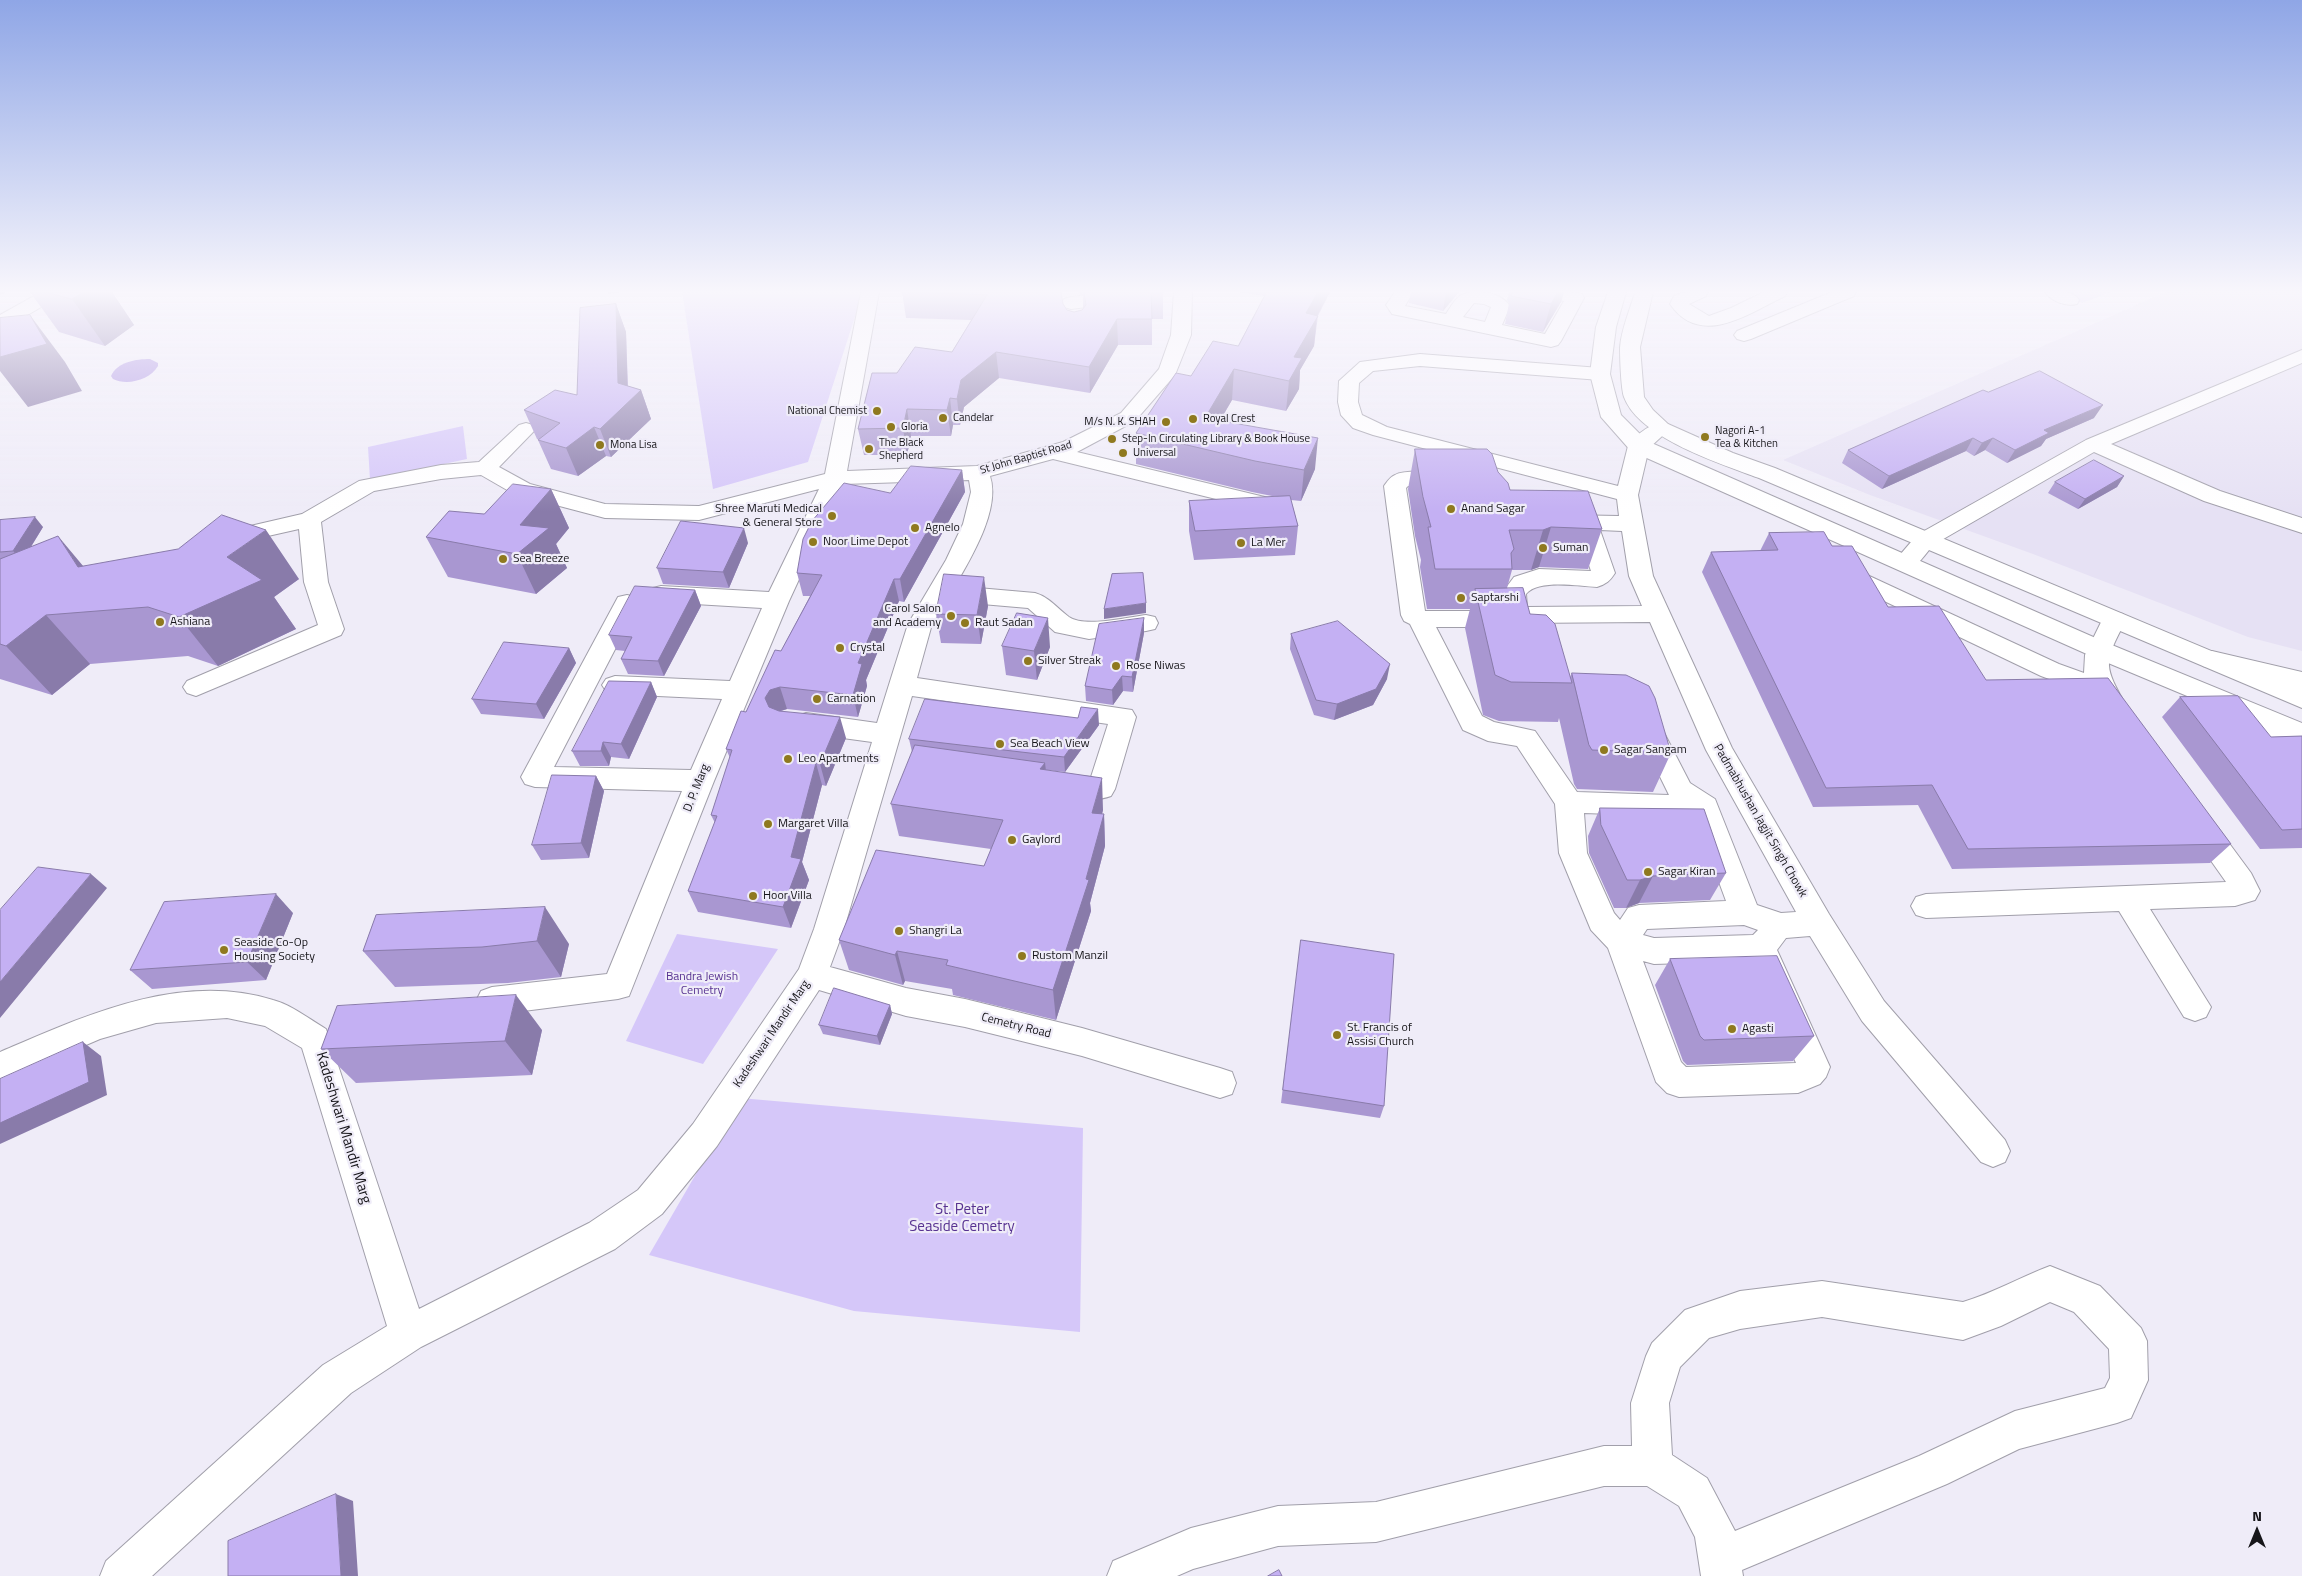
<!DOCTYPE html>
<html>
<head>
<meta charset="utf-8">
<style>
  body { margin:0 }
  #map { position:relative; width:2302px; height:1576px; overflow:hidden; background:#efecf8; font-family:"Titillium Web",sans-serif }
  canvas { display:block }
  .north { position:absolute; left:2232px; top:1506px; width:50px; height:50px; -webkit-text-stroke:4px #efecf8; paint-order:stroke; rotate:0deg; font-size:14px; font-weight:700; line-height:20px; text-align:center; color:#17161a }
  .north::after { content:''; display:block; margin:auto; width:18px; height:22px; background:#17161a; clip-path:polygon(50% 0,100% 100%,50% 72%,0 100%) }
</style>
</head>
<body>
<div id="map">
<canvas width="2302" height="1576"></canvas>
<div class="north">N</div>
</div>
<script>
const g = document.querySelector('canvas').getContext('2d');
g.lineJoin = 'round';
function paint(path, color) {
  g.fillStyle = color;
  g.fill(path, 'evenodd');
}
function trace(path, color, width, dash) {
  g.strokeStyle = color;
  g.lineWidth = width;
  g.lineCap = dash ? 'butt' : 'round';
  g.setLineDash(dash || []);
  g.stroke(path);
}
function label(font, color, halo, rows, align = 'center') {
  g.font = font + ' "Titillium Web",sans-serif';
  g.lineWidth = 4.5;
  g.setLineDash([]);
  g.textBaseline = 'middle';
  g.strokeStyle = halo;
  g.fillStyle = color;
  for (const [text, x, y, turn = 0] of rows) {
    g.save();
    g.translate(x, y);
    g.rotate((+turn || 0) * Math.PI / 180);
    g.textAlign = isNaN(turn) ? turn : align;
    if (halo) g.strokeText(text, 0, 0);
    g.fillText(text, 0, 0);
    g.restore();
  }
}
paint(new Path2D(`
  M2166,292h136v359l-54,-14 -215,-83 -163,-59 -87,-35z`), '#e6e1f4');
paint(new Path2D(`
  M682,292h181l-55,170 -95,27z
  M2059,292h52l-29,11z
  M463,426l4,33 -97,21 -2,-33z
  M677,934l101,15 -75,115 -77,-23z
  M740,1098l343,30 -3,204 -226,-21 -205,-56z`), '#d5c7f9');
paint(new Path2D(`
  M150,359l8,4v3c-8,14 -31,20 -45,13l-2,-3c6,-14 25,-17 39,-17z`), '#aa91e2');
const minor = new Path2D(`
  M41,292h21l-2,4 -53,31 -7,2v-14z
  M861,292h18l-32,179 130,-5 86,-24 58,-29 38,-44 12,-34 3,-43h18l-1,43 -16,40 -40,46 -58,31 196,47 3,5 -3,5 -8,2 -212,-52 -63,17c11,33 -19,82 -35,110l80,7c14,4 23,16 34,24 16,11 59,0 77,-2l9,2 3,6 -3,6 -9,2 -57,8 -34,-7 -27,-24 -81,-7 -15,23 -15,54 215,32 4,7 -21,72 -4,7c-16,6 -37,2 -53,-4l-4,-7 4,-7 10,-3 23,2 17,-53 -196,-28 -68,233 -14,38 76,21 59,11 117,29 138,40 12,4 4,11 -4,11 -12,4 -138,-42 -117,-29 -59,-11 -87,-26 -102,156 -55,68 -47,35 -194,98 -70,46 -199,183h-52l6,-15 217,-196 64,-39 -85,-278 -37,-22 -38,-8 -71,5 -56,16 -100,43v-30c84,-36 180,-81 273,-52 19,5 36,19 53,29l93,280 170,-86 49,-33 55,-66 106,-155 15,-40 58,-187 -66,-9 -9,-3 -4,-7 4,-7 9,-3 71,10 31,-99 38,-64 17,-36 8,-32 -2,-12 -126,4 -54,117 -75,180 -85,215 -11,3 -126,16 -11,-4 -5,-10 5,-10 11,-4 115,-13 75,-183 -147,-4 -10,-3 -4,-7 97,-180 9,-2 9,2 3,6 -85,164 137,3 31,-71 -107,-5 -9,-3 -4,-6 4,-6 9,-3 115,5 32,-73 -101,-6 -8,-2 -4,-6 4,-6 8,-2 108,6 50,-103 -120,31 -94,-2 -91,-24 -33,-19 -40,4 -67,12 -53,31 7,60 16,47 -3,6 -145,61 -9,-3 -4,-6 4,-6 131,-56 -14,-43 -5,-53 -71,16 -8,-2 -3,-5 3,-5 82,-19 57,-33 82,-16 38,-3 40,-37 7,-2 7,2 3,4 -37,38 31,17 75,20 94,2 126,-32z
  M1119,292l7,2 2,4 -2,4 -55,7 -7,-2 -2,-4 2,-4 7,-2z
  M1395,292h18l-8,14 41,8c4,-6 9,-16 16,-19 14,-7 39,-3 48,11l-8,19 43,9 19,-33 -23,-5 -2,-4h32l11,2 2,4 -23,43 -3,4 -7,2 -159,-33 -6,-9zM1474,303l10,1 7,3 -6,15 -22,-5z
  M1685,292h23l-2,4 -17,8 20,12 22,-8 33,-16h23l-2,4c-36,17 -84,53 -115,8l4,-8z
  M1832,292h24l-2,4 -103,43 -7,2 -7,-2 -3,-4 3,-4z
  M2045,292c11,-1 27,-3 34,8l-2,4c-11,3 -26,-3 -32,-12z
  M2302,350v13l-191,81 109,47 82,27v15l-98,-32 -110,-49 -161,93c-11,13 -18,28 -36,23l-4,-5 24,-28 169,-95z
  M1420,354l180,14 7,2 3,4 -3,4 -7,2 -180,-14 -47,5 -14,12 -1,19 4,13 25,12 231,59 10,-40c9,-12 25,-26 40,-22l3,4 -22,20 -11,47 15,81 79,172 97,166 55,87 121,139 5,11 -5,11 -12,5 -12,-5 -119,-141 -52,-85 -24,2 -9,12 53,117 -4,10 -6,7 -22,9 -119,4 -12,-4 -11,-11 -48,-134 -17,-18 -32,-77 -4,-49 -38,-58 -29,-5 -25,-11 -53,-106 -6,-3 -3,-6 -17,-129c3,-4 6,-9 11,-11 10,-6 47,-3 59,0l3,5 -3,5 -8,2 -38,-1 -2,2 19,123h78l-1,-18 12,-16 25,-8 52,2 -14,-41 -22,-3 -3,-5 3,-5 8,-2 56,1 -2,-17 -244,-64 -20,-7 -12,-13 -3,-13 1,-21 21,-19zM1600,530l22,1 7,45 13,30 -115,1 -1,-13c12,-15 52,-8 71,-7 9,-3 13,-6 18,-14zM1650,622l56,128 90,162 -15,1 -24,-8 -42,-106 -25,-16 -31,-60 -9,-3 -9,3 -4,7 32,65 -92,-3 -42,-61 -41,-9 -12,-6 -46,-89h73l11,-4zM1584,813l111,4 31,84 -87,4 -11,3 -8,12 -6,-7 -27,-60zM1744,925l14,5 -5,5 -99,3 -11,-3 4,-6zM1643,961l11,3 98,-3 44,102 -110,4 -5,-5z
  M1865,574l194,90 25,9 1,-18 20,-41 9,-2 9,2 3,6c-24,45 -22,46 2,89l-4,7 -9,2 -9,-2 -13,-21 -52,-19 -184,-88 -4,-6 4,-6z
  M2199,813l10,3 42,57 9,18 -5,9 -20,6 -85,3 61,98 -5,10 -11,4 -11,-4 -65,-106 -193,7 -10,-3 -5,-9 5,-9 10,-3 300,-12 -41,-58 4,-8z
  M2050,1266l50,20 41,42 6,13 1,39 -17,38 -14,5 -98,26 -72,35 -205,86 1,6h-42l-6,-39 -16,-31 -32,-20h-43l-228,56 -98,4 -85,23 -16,7h-70l6,-15 78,-33 87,-22 98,-4 228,-56h28l-1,-43 15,-47 6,-13 33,-33 55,-19 82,-10 141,21c30,-9 58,-25 87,-36zM2050,1302l24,10 35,37 1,29 -5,10 -90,23 -96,45 -184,75 -28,-53 -35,-23 -3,-52 11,-36 29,-29 31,-9 82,-12 141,23 38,-14z`);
const major = new Path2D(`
  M1608,292h18l-10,35 -6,47 11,41 26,26 460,202 195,80v21l-213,-89 -458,-204 -30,-34 -11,-43 6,-47z
  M1635,292h18l-13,55 4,50 9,13 15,14 65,29 42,15 527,221v19l-543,-230c-38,-14 -120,-40 -135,-81 -3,-9 -4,-39 -4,-49 1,-18 10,-38 15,-56z`);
const highway = new Path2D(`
  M2212,651l90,21v18l-99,-24 -4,-6 4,-6z
  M2225,695l77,36v22l-86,-42 -4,-7 4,-7z`);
trace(minor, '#a19faa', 2);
trace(major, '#a19faa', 2);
trace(highway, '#a19faa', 2);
paint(minor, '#fff');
paint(major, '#fff');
paint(highway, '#fff');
paint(new Path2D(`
  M30,292h82l22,33 -29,21 -46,-14z
  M902,292h159l2,12 4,6 7,2 8,-2 1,-1v-14h-2l-2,-3h84v27h-11v26h-34l-28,48 -91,-15 -35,29 -4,18h-7l-2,11h-40l-4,19h-43l-6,-26 39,-56 55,-21 19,-32 -65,-2z
  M1238,292h92l-12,24 -4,30 -14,24 -1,19 -13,22 -54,-11 -12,21 95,48 -14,32 -10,-1 7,26 -3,29 -101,5 -5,-29v-30l88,-4 -25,-5 -116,-28v-31l55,-57 47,-30 26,-50z
  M1411,292h48l-16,19 -34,-8z
  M1509,292h55l-3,10 -18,30 -38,-8 4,-21 -2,-3z
  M616,304l10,28 2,54 13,4 10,29 -40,38 -5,-1 -28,20 -27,-7 -13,-29h1l-2,-1 -13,-29 53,-15z
  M1988,392l106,26 -48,21 -5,7 -34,17 -22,-13 -11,6 -8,-5 -84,38 -40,-26 6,-13z
  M1415,449l83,23 12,18 92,39 -14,40 -49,-2 -8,3h-19l-5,18 23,26 40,63 2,-4 99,80 -18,39 -76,-3 -3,-5 -15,-66 -1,4 -59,-1 -16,-6 -18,-87 5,-19h-43l-7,-42 1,-7 -6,-24 -7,-47z
  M962,470l3,22 -61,110 -5,-1 -33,79 1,6 -9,31 -71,-8 -6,2 65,27 -20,48 -4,-1 -20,77 7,18 -18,48 -93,-16 -10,-21 27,-68 -4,-8 19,-57 -4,-9 20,-37 35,-61 29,-55h-7l-6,-23 93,-80z
  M2124,476l-7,11 -39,22 -30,-16 7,-11z
  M551,489l18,39 -13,16 11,24 -31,26 -88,-17 -22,-40 58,-23z
  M0,520l43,7 -12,20 52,19 216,13 -25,18 22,32 -78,37 -30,-10 -98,8 -38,31 -52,-16z
  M1769,533l63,13 56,61 98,73 245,164 -21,19 -258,6 -34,-64 -105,2 -111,-235 9,-20 49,-1z
  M748,543l-19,45 -66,-4 -6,-16z
  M695,590l6,16 -37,70 -36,-2 -7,-15 4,-8 -9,-1 -7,-15z
  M988,606l-7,38 -40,-1 -5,-29z
  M1144,633l-11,59 -10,-1 -10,14 -27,-4 -1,-15z
  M1291,634l96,45 -14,26 -39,15 -20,-5 -24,-66z
  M1002,646l48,1 -13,33 -31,-5z
  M569,648l7,15 -32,56 -63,-5 -9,-15z
  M651,682l6,15 -28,62 -18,-2 -2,9h-29l-8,-15z
  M2180,697l91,40 31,-1v112l-42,1 -98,-132z
  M1099,725l-34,47 -19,-2 57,40 -1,4h2l1,32 -15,57 1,8 -35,109 -103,-25 -1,-6 -47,-8 -2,4 -54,-15 -10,-30 145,-74 7,-17 -92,-13 -8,-32 21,-52 -3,-13z
  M596,776l8,15 -15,67 -48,2 -9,-15z
  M1600,808l126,65 -16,27 -71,3 -13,5h-12l-25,-55 -1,-17z
  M293,913l-27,67 -114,9 -22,-19z
  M376,915l193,29 -8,33 -53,6 -113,4 -32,-36z
  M1301,940l83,166 -4,12 -99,-15z
  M1670,959l144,77 -21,25 -106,4 -4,-4 -28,-76z
  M890,1005l2,9 -12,31 -57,-11 -4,-9z
  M542,1030l-10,45 -176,8 -35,-34z`), '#a997d1');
paint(new Path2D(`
  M0,292h6l-6,3z
  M84,292h28l22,33 -29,21 -33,-47z
  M608,292h13l-12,2z
  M1318,292h12l-13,24 -3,30 -14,24 -1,19 -13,22 3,-30 5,-24 12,-44z
  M1446,292h13l-16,19z
  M1558,292h6l-3,10 -18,30 8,-28z
  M616,304l10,28 2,70 13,-12 10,29 -40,38 -11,-28 18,-46z
  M30,315l35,47 17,29 -54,16 -28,-36v-14z
  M1117,319l1,26 -28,48 -1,-26z
  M996,352l3,26 -35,29 -4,18 -3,-26 4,-19z
  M1234,369l-2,31 -29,49 2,-31z
  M950,398l3,27 -2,11 -4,-26z
  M2103,405l-9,13 -48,21 -5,7 -34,17 8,-13 29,-20z
  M907,409l4,27 -4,19 -4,-27z
  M594,427l12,29 -28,20 -12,-28z
  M1318,438l-3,31 -14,32 3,-31z
  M1973,438l-7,13 -84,38 7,-13z
  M1993,438l-8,12 -11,6 8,-13z
  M962,470l3,22 -61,110 -4,-23z
  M2124,476l-7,11 -39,22 7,-10z
  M551,489l18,39 -13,16 11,24 -31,26 -19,-40 3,-29z
  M35,517l8,10 -21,34 -9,-10z
  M1551,527l-12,40 -8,3 12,-40z
  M744,528l4,15 -19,45 -6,-16z
  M266,530l33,49 -25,18 22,32 -78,37 -39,-49 48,-60z
  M58,536l41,49 -21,-18z
  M984,577l4,29 -7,38 -4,-29z
  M894,579l5,22 -33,79 1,6 -9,31 -5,-22 5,-32z
  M695,590l6,16 -37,70 -6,-15z
  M1146,603v10l-42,6v-10z
  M46,615l44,49 -38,31 -46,-49z
  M1048,618l2,29 -13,33 -3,-29z
  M1144,618v15l-11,59 -1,-15z
  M569,648l7,15 -32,56 -8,-15z
  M1390,664l-3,15 -14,26 -39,15 3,-16z
  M1122,676l1,15 -10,14 -1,-15z
  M651,682l6,15 -28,62 -8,-15z
  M780,687l7,22 -10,3 -5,8 -7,-22 5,-8z
  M1098,709l1,16 -34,47 -1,-15z
  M840,717l6,21 -20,48 -6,-22z
  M603,742l8,15 -2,9 -8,-15z
  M816,763l6,22 -20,77 7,18 -18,48 -8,-21 8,-50z
  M1045,763l4,32 -9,-26z
  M596,776l8,15 -15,67 -8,-15z
  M1102,778l1,32 -9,34 -2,-31z
  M1104,814l1,32 -15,57 1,8 -35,109 -3,-30 33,-111z
  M91,874l16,14 -107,130v-36z
  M1653,876l-14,27 -13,5 14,-28z
  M276,894l17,19 -27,67 -19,-18z
  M545,907l24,37 -8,33 -24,-36z
  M897,951l8,30 -2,4 -8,-30z
  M516,995l26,35 -10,45 -27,-34z
  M890,1005l2,9 -12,31 -3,-9z
  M83,1042l18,14 6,39 -107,49v-21z
  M336,1494l17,7 5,75h-17z`), '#897baa');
const building = new Path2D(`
  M46,292h38l-12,7z
  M902,292h159l2,12 4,6 7,2 8,-2 4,-5 -2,-13h79v1h-12l1,26h-35l-28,48 -93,-15 -35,28 -4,19 -7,-1 -3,12 -40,-1 -4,19 -45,1 14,-56h25l18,-26 37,5 35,-57z
  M1267,292h51l-12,21 12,3 -24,41 8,1 -13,23 -55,-12 -29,49 113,20 -14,32 -49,-9 -119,-28 40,-60 15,3 22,-35 25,5z
  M1513,292h45l-7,12 -40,-8z
  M616,304l2,79 23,7 -41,39 -6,-2 -28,21 -28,-8 22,-17 -36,-13 31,-20 22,5 3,-87z
  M30,315l17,29 -47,13v-39z
  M2040,371l63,34 -59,25 5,3 -34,17 -22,-12 -11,5 -9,-5 -84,38 -41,-26 135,-60 5,2z
  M1415,449h72l5,5 6,18 10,11 2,7 78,1 14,38 -51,-2 -8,3h-34l5,19 -3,4 1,16h-77l-7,-42h3l-8,-30z
  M2094,460l30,16 -39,23 -30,-17z
  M911,466l51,4 -62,109h-6l-36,84 4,1 -9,31 -73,-8 -10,3 -5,8 4,9 10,4 61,6 -20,47 -4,-1 -25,94 10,2 -18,48 -95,-16 29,-75 -6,-1 21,-65 -6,-1 15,-38 5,1 29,-62 6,1 41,-76 -25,-2 6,-34 9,-18 32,-38 46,10z
  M513,484l38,5 -31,36 29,3 -32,26 -91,-17 23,-26 35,3z
  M1290,496l8,30 -103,5 -6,-30z
  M222,515l44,15 -39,27 35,23 -83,37 -31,-10 -102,8 -40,31 -6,-2v-85l58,-23 20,31 100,-18z
  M35,517l-22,34 -13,1v-32z
  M681,521l63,7 -21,44 -66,-4z
  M1824,532l8,14h20l36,61 51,-1 47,74 122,-2 123,166 -263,5 -36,-64 -106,3 -115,-236 67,-2 -9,-17z
  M1143,573l3,30 -42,6 8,-35z
  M944,574l40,3 -7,38 -41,-1z
  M635,586l60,4 -37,71 -37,-2 11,-22 -23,-2z
  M1523,588l7,26 16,1 9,9 17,59 -61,-1 -16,-7 -20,-86z
  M1017,613l31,5 -14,33 -32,-5z
  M1144,618l-12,59 -10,-1 -10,14 -27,-4 14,-62z
  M1338,621l52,43 -14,25 -39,15 -21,-4 -25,-66z
  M504,642l65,6 -33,56 -64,-5z
  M1572,673l54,2 23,11 6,12 16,55 -79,-3 -3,-5z
  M609,681l42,1 -30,62 -18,-2 -2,9h-29z
  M2238,696l33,41 31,-1v93l-20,1 -102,-133z
  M925,699l153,19 3,-11 17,2 -34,48 -155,-18z
  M915,745l130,18 -5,6 62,9 -10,35 12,1 -18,65 3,1 -36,110 -107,-25 2,-5 -51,-9 -2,4 -56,-15 37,-90 108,16 19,-46 -112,-16z
  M552,775l44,1 -15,67 -49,2z
  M1600,808l104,1 22,64 -73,3 -13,4h-13l-26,-55z
  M38,867l53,7 -91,108v-72z
  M276,894l-29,68 -117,8 34,-68z
  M545,907l-8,34 -55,6 -119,4 13,-36z
  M1301,940l93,14 -10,152 -101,-16z
  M1777,956l37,80 -110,4 -4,-4 -30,-77z
  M834,988l56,17 -13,31 -58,-11z
  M516,995l-11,46 -184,8 16,-43z
  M83,1042l6,40 -89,41v-44z
  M336,1494l5,82h-113v-35z
  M1279,1570l3,6h-14z`);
paint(building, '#c4b0f3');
trace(building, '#897baa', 1);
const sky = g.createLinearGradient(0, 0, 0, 512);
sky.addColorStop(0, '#8fa6e6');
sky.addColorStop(0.57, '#f8f6fc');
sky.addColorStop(1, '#f8f6fc00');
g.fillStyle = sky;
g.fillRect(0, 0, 2302, 512);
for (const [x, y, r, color] of [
  [877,411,5,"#8f791f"],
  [943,418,5,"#8f791f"],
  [1193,419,5,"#8f791f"],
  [1166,422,5,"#8f791f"],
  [891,427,5,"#8f791f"],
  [1705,437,5,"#8f791f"],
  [1112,439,5,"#8f791f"],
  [600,445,5,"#8f791f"],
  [869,449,5,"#8f791f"],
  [1123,453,5,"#8f791f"],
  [1451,509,5,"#8f791f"],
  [832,516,5,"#8f791f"],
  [915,528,5,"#8f791f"],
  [813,542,5,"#8f791f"],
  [1241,543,5,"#8f791f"],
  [1543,548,5,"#8f791f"],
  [503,559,5,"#8f791f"],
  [1461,598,5,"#8f791f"],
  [951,616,5,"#8f791f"],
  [160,622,5,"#8f791f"],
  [965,623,5,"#8f791f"],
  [840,648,5,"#8f791f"],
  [1028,661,5,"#8f791f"],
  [1116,666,5,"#8f791f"],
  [817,699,5,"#8f791f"],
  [1000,744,5,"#8f791f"],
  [1604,750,5,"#8f791f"],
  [788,759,5,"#8f791f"],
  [768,824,5,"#8f791f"],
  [1012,840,5,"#8f791f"],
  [1648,872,5,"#8f791f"],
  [753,896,5,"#8f791f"],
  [899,931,5,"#8f791f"],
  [224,950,5,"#8f791f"],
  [1022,956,5,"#8f791f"],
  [1732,1029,5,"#8f791f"],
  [1337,1035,5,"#8f791f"]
]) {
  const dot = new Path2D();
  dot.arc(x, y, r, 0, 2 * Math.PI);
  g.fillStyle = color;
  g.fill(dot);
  trace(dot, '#efecf8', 2);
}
label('11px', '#17161a', '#efecf8', [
  ["National Chemist",867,411,"right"],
  ["Candelar",953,418],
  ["Royal Crest",1203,419],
  ["M/s N. K. SHAH",1156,422,"right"],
  ["Gloria",901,427],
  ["Nagori A-1",1715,431],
  ["Tea & Kitchen",1715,444],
  ["Step-In Circulating Library & Book House",1122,439],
  ["The Black",879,443],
  ["Shepherd",879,456],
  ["Mona Lisa",610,445],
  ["Universal",1133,453]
], 'left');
label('11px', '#17161a', '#efecf8', [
  ["St John Baptist Road",1026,458,-16]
]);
label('12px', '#17161a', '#efecf8', [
  ["Shree Maruti Medical",822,509,"right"],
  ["& General Store",822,523,"right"],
  ["Anand Sagar",1461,509],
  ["Agnelo",925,528],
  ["Noor Lime Depot",823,542],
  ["La Mer",1251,543],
  ["Suman",1553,548],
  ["Sea Breeze",513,559],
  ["Saptarshi",1471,598],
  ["Carol Salon",941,609,"right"],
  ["and Academy",941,623,"right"],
  ["Ashiana",170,622],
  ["Raut Sadan",975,623],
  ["Crystal",850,648],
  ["Silver Streak",1038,661],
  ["Rose Niwas",1126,666],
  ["Carnation",827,699],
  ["Sea Beach View",1010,744],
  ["Sagar Sangam",1614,750],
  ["Leo Apartments",798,759],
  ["Margaret Villa",778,824],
  ["Gaylord",1022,840],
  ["Sagar Kiran",1658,872],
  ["Hoor Villa",763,896],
  ["Shangri La",909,931],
  ["Seaside Co-Op",234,943],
  ["Housing Society",234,957],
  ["Rustom Manzil",1032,956],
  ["St. Francis of",1347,1028],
  ["Assisi Church",1347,1042],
  ["Agasti",1742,1029]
], 'left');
label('12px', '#17161a', '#efecf8', [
  ["D. P. Marg",697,788,-68],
  ["Padmabhushan Jagjit Singh Chowk",1760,821,60],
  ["Cemetry Road",1016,1026,14],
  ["Kadeshwari Mandir Marg",772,1034,-56]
]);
label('12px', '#573291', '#efecf8', [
  ["Bandra Jewish",702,977],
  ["Cemetry",702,991]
]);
label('15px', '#17161a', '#efecf8', [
  ["Kadeshwari Mandir Marg",343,1128,73]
]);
label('15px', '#573291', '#efecf8', [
  ["St. Peter",962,1210],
  ["Seaside Cemetry",962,1227]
]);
</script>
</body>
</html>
